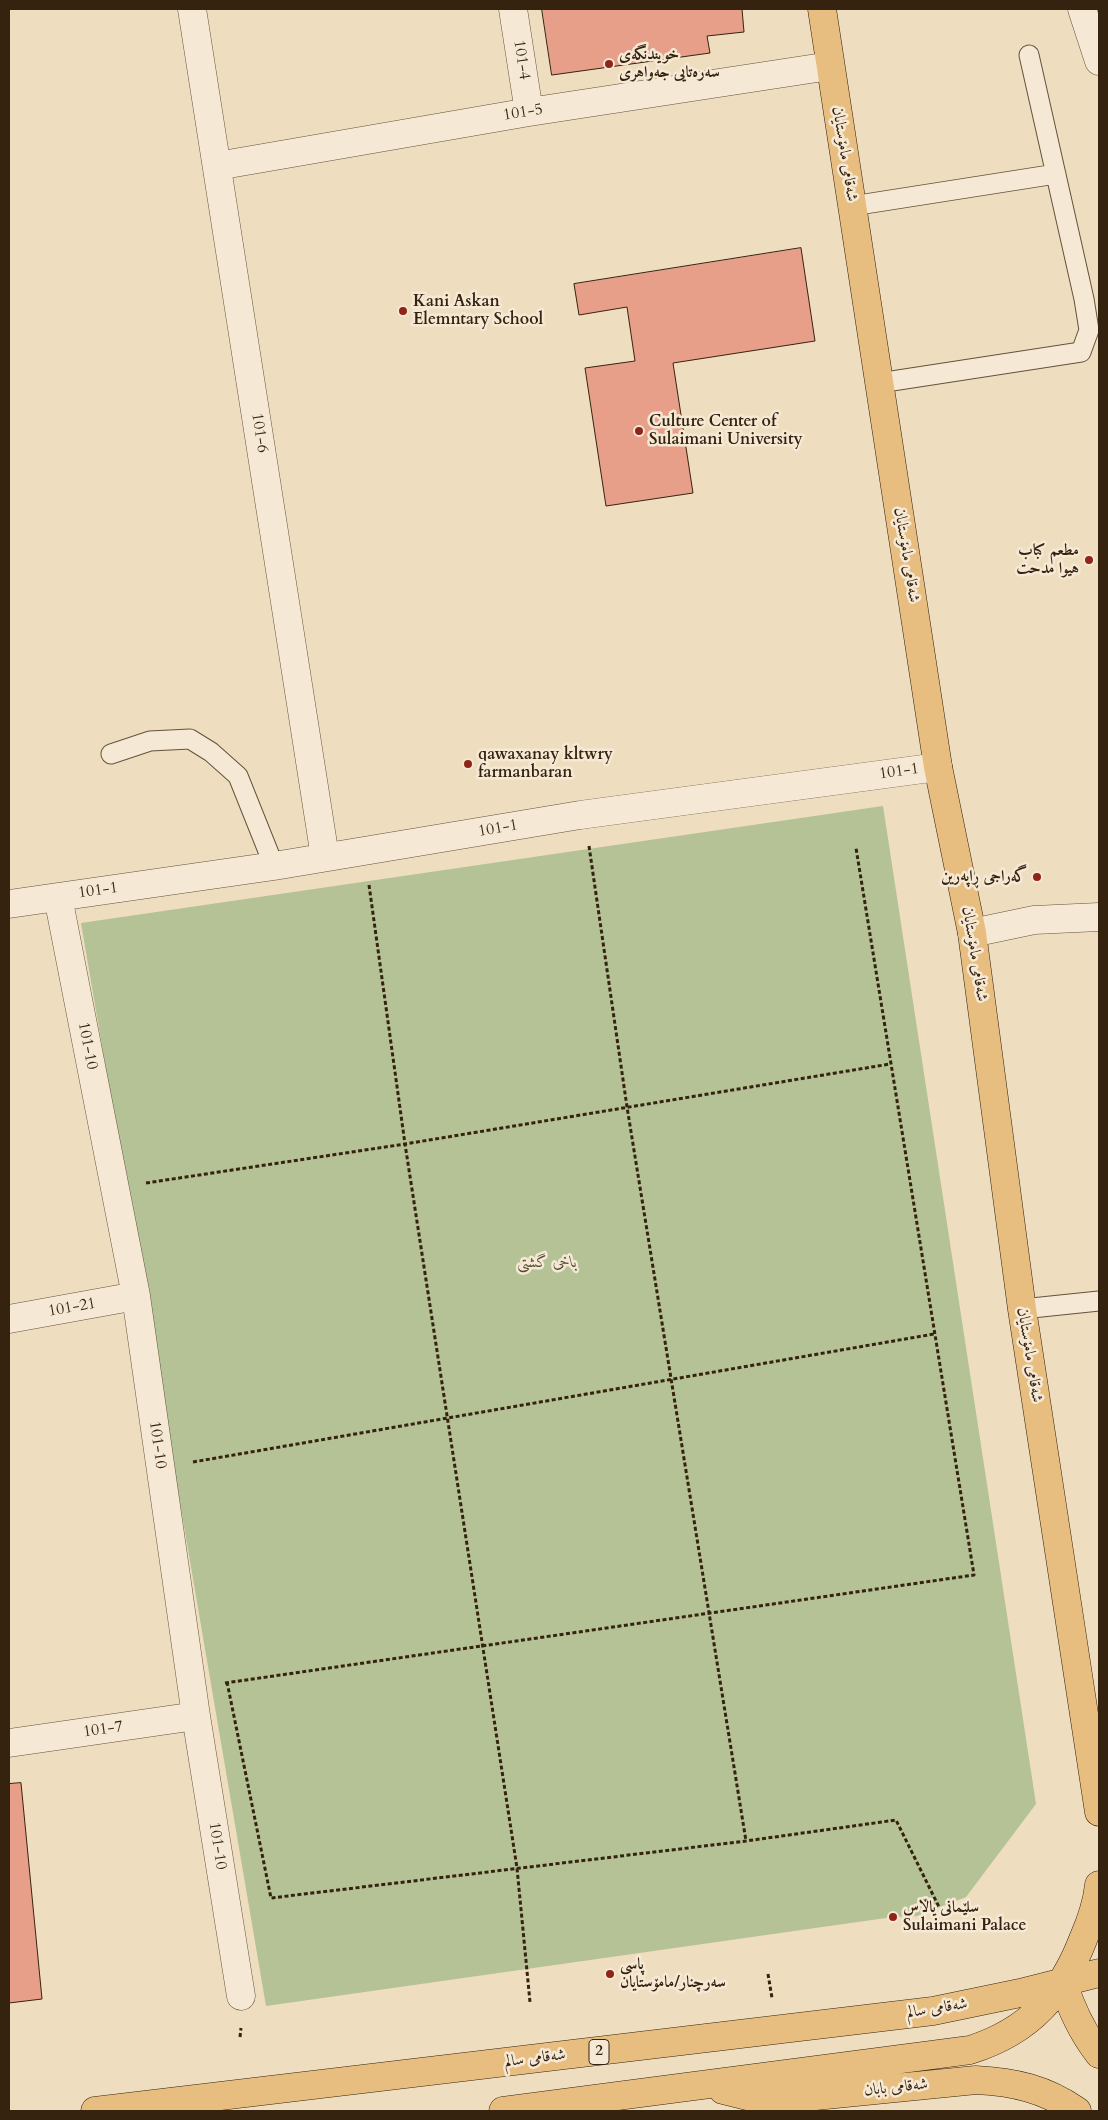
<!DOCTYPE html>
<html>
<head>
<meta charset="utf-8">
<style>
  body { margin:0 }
  #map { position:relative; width:1108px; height:2120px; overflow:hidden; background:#efddbf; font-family:Cardo,serif }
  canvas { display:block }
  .frame { position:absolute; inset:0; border:10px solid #35230f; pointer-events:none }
</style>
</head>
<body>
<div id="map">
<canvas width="1108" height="2120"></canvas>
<div class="frame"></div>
</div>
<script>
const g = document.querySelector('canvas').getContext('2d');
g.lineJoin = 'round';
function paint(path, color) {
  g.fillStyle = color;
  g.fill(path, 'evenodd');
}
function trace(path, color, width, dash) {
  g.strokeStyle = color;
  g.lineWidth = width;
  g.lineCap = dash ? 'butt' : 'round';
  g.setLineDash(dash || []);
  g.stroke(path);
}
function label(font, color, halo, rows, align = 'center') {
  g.font = font + ' Cardo,Amiri,serif';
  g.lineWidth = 5;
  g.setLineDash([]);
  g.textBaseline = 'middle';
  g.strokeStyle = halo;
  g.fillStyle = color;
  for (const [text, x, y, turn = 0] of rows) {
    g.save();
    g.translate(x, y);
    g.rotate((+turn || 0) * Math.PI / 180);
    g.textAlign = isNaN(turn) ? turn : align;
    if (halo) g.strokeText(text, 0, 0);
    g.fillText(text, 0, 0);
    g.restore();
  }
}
paint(new Path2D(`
  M883,806l153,998 -70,93 -49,19 -24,1 -627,89 -185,-1083z`), '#b4c296');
const building = new Path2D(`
  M542,9h200l2,23 -37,4 3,17 -158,22z
  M801,248l14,93 -142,22 20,130 -87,13 -21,-138 50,-7 -8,-54 -48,8 -5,-31z
  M21,1783l21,216 -33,4v-219z`);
paint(building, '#e79f8a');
trace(building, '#35230f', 1);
const service = new Path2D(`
  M852,206l204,-32
  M879,383l202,-31 8,-22 -5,-31 -55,-244
  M111,754l39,-13 40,-2 21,13 27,24 36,90
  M1022,1309l77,-8`);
const minor = new Path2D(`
  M192,9l133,848
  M513,9l16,103
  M1082,9l17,52
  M217,166l312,-54 301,-46
  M58,897l78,399 60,420 45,280
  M9,904l265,-38 306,-51 358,-48
  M972,933l62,-13 65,-3
  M9,1319l127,-23
  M9,1743l187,-27`);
const primary = new Path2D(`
  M822,9l116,758 34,166 50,376 77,503
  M1063,1982c8,27 19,50 36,72
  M723,2090l24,6 38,3 191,-19c39,2 69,9 101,31
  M95,2111l838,-100 87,-18 79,-20
  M503,2111l467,-61c60,-19 92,-55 114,-113 7,-16 13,-34 15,-52`);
trace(service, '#64523b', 21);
trace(minor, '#64523b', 29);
trace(primary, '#35230f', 29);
trace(new Path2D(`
  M589,846l38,261 119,734
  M369,885l36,259 112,724 13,134
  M146,1183l259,-39 485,-80
  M193,1462l741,-128
  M227,1682l44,216 475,-57 150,-21 43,87
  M225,1683l749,-108 -118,-727
  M768,1974l4,24
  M240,2037l1,-9`), '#35230f', 3, [4, 2.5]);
trace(service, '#f5e9d5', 19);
trace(minor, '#f5e9d5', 28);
trace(primary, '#e8be80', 28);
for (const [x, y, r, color] of [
  [609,64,5,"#8f2418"],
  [403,311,5,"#8f2418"],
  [639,431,5,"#8f2418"],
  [1089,560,5,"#8f2418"],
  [468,764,5,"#8f2418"],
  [1037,877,5,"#8f2418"],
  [893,1917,5,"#8f2418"],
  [610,1974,5,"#8f2418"]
]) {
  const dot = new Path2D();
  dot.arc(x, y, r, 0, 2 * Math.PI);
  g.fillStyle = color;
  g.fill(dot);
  trace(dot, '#f5e9d5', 2);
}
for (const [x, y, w] of [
  [599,2052,20]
]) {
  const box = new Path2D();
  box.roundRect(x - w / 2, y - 12.5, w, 25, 4);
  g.fillStyle = '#f5e9d5';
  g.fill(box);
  trace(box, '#35230f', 1);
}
label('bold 15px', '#35230f', null, [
  ["2",599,2052]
]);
label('bold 16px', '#35230f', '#f5e9d5', [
  ["خویندنگەی",619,55],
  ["سەرەتایی جەواهری",619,73],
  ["Kani Askan",413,302],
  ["Elemntary School",413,320],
  ["Culture Center of",649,422],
  ["Sulaimani University",649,440],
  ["مطعم كباب",1079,551,"right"],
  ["هيوا مدحت",1079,569,"right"],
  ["qawaxanay kltwry",478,755],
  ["farmanbaran",478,773],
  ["گەراجی ڕاپەرین",1027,877,"right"],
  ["سلێمانی پاڵاس",903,1908],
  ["Sulaimani Palace",903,1926],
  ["پاسی",620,1965],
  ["سەرچنار/مامۆستایان",620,1983]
], 'left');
label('16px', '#35230f', '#f5e9d5', [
  ["101-4",521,60,81],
  ["101-5",523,113,-9],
  ["شەقامی مامۆستایان",844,154,81],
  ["101-6",259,433,81],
  ["شەقامی مامۆستایان",906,555,81],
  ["101-1",899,772,-8],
  ["101-1",498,829,-10],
  ["101-1",98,891,-8],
  ["شەقامی مامۆستایان",974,954,81],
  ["101-10",87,1046,79],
  ["101-21",72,1308,-10],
  ["شەقامی مامۆستایان",1029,1355,81],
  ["101-10",157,1445,82],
  ["101-7",103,1730,-8],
  ["101-10",217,1846,81],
  ["شەقامی سالم",937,2009,-9],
  ["شەقامی سالم",535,2059,-7],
  ["شەقامی بابان",896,2088,-6]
]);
label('italic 16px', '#554b31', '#f5e9d5', [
  ["باخی گشتی",547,1263]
]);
</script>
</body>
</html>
